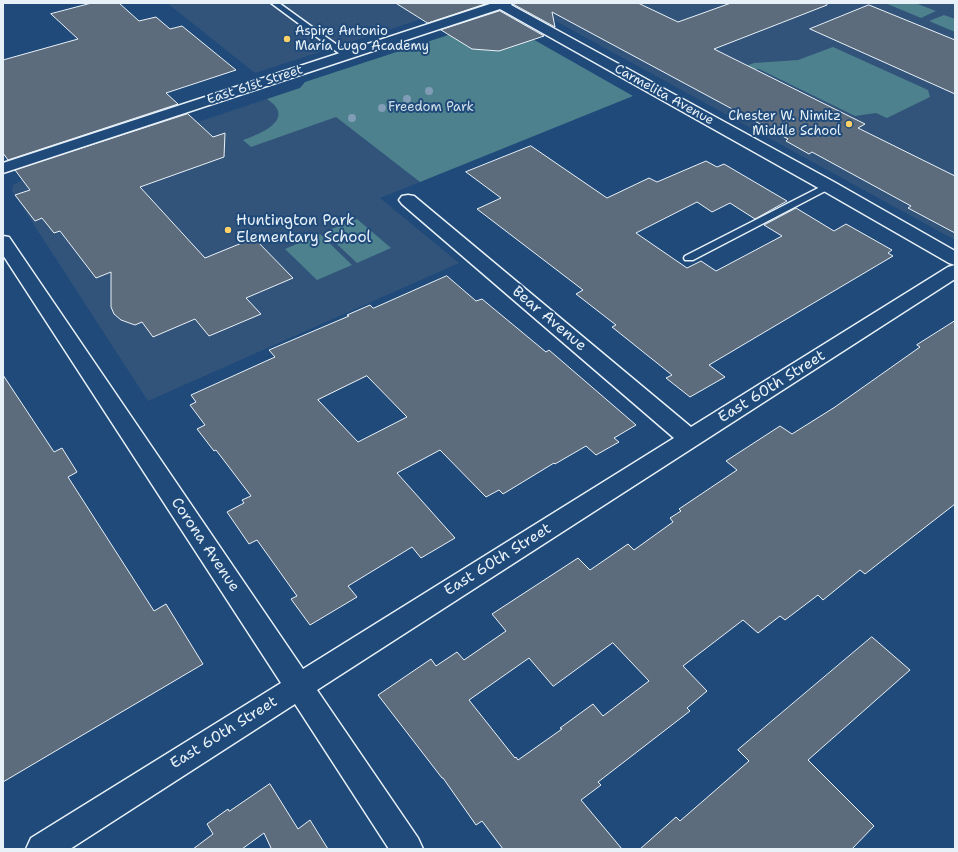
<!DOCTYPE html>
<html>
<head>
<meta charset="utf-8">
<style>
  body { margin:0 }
  #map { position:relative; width:958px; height:852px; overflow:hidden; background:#1f4a7a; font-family:"Shantell Sans",sans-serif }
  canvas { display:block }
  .frame { position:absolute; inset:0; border:4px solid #e8f1f8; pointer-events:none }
</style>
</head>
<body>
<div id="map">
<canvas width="958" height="852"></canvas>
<div class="frame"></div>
</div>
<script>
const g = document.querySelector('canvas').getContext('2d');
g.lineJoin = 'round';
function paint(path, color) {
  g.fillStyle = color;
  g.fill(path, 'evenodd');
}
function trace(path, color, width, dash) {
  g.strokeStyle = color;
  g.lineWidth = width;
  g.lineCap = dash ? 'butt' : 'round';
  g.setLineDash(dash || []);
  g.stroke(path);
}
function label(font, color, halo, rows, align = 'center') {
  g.font = font + ' "Shantell Sans",sans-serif';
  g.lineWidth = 4;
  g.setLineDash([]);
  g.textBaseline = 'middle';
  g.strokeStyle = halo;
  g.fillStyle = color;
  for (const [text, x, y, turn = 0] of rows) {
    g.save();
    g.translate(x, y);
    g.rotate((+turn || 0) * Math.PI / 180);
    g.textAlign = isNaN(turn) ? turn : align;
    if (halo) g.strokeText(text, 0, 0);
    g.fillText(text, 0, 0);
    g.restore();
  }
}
paint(new Path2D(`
  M167,3h304l-216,70z
  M540,3h415v237l-423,-232z
  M300,88l120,94 -40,16 79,65 -311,138 -136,-210 1,-6 7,-4z`), '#32547b');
paint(new Path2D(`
  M885,3h30l21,8 -15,7z
  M944,15l11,4v13l-26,-11z
  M494,20l7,1 132,75 -213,86 -84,-65 -85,30 -8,-7c11,-4 45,-16 33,-33 -2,-3 -6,-6 -9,-8l33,-11 5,-6z
  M833,47l95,43 2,7 -43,21 -11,-5 -21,3 -96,-47h-5l-8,-3 8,-3 44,-3z
  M357,219l34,29 -34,15 -33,-31z
  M320,234l32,31 -35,15 -32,-31z`), '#4d818d');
const building = new Path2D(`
  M92,3h27l20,18 17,-4 14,12 12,-3 54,44 -70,23 12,11 -170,56 -5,-7v-93l75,-21 -27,-25z
  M396,3h92l-60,20z
  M513,3h125l40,19 53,-19h96v2l-113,44 151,75 -7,4 97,48v57l-47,-25 3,-2 -99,-54 -3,2 -23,-13 2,-2 -236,-127 3,15 -42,-23z
  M869,5l86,35v54l-145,-65z
  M500,11l44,25 -45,15 -27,-2 -31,-19z
  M188,114l25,23 12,-4 -1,24 -84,30 65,71 49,-20 39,40 -47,20 15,16 -52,22 -14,-17 -42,18 -11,-15 -7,3 -14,-5 -7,-6 -3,-7v-35l-15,6 -36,-47 -6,2 -12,-15 -7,3 -20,-26 15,-5 -15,-20z
  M531,146l76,52 42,-20 8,4 49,-21 11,6 7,-3 63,37 -32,18 -25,-16 -18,9 -15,-10 -61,31 51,35 14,-7 15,10 66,-35 -18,-11 32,-17 38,23 12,-7 46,26 -4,3 5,3 -184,109 16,12 -35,20 -24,-19 6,-3 -60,-48 4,-2 -40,-31 7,-4 -106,-81 24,-11 -35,-26z
  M447,276l29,25 6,-2 64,53 3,-2 87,75 -22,13 5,4 -23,13 -10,-9 -31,18 -1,-1 -51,31 -4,-4 -13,7 -46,-47 -43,23 58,65 -34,20 -9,-11 -64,39 9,11 -47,28 -19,-26 6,-3 -40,-56 -8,4 -22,-32 17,-9 -2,-3 9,-4 -35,-46 -2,1 -17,-22 8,-4 -15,-20 6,-3 -5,-7 84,-38 -6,-7 80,-34 -2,-1 23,-10 3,3zM367,376l40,41 -49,25 -40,-42z
  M955,321v183l-90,70 -5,-4 -37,30 -5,-5 -33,25 -5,-4 -22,17 -15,-13 -60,46 24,25 -20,17 3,3 -92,71 3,3 -20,15 41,49h-119l-21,-28 -6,4 -33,-47h-1l-64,-83 53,-36 5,7 21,-14 7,8 42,-29 -14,-17 86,-56 12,12 38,-26 6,6 39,-28 -3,-4 11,-7 -2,-2 58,-39 -11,-9 54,-35 12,8 43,-27 85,-60 -3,-2zM613,643l36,38 -46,35 -10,-12 -33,24 2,1 -44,31 -2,-3 -1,1 -46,-58 60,-42 24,28z
  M3,375l51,77 8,-4 15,24 -9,5 86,134 12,-7 37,60 -200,118z
  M872,637l38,33 -102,90 66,66 -22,23h-212l36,-32 4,4 69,-60 -11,-11z
  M270,784l28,45 12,-9 18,29h-59l2,-1 -7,-15 -22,16h-49l20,-15 -6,-10 21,-15 1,2z`);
paint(building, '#5d6c7c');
trace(building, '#e8f1f8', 1);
const service = new Path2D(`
  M271,3h8l72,52 -1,2h-6z
  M828,183l5,3 -2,2 -138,72h-8l-1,-2 1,-2z`);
const minor = new Path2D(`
  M493,3h19l-1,2 323,177 121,69v14l-6,-2 -127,-73 -322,-181 -497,164v-10z
  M408,195l6,1 277,231 257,-160 7,-2v14l-638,411 101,148 5,11h-34l-94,-145 -225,145h-44l5,-11 250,-155 -278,-428v-19l6,1 294,432 371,-231 -272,-234 -3,-4 3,-4z`);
trace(service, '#e8f1f8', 3);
trace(minor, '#e8f1f8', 3);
paint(service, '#1f4a7a');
paint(minor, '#1f4a7a');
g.fillStyle = '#819cb6';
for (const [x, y] of [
  [429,91],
  [407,99],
  [382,108],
  [352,118]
]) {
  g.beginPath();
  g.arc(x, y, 4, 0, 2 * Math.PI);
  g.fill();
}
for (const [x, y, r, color] of [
  [287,39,4,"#ffd166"],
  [849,124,4,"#ffd166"],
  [228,230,4,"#ffd166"]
]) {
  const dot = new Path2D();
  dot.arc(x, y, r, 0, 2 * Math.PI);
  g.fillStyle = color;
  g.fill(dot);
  trace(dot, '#1f4a7a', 1.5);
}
label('13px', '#e8f1f8', '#1f4a7a', [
  ["Aspire Antonio",295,32],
  ["María Lugo Academy",295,47],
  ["Chester W. Nimitz",841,117,"right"],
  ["Middle School",841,132,"right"]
], 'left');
label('13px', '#e8f1f8', '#1f4a7a', [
  ["East 61st Street",255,85,-18],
  ["Carmelita Avenue",664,95,29]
]);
label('13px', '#d1e0e8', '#1f4a7a', [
  ["Freedom Park",431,108]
]);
label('15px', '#e8f1f8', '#1f4a7a', [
  ["Huntington Park",236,221],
  ["Elementary School",236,238]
], 'left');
label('15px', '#e8f1f8', '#1f4a7a', [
  ["Bear Avenue",549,319,40],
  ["East 60th Street",772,387,-32],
  ["Corona Avenue",205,545,56],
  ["East 60th Street",498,560,-32],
  ["East 60th Street",224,733,-32]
]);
</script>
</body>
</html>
